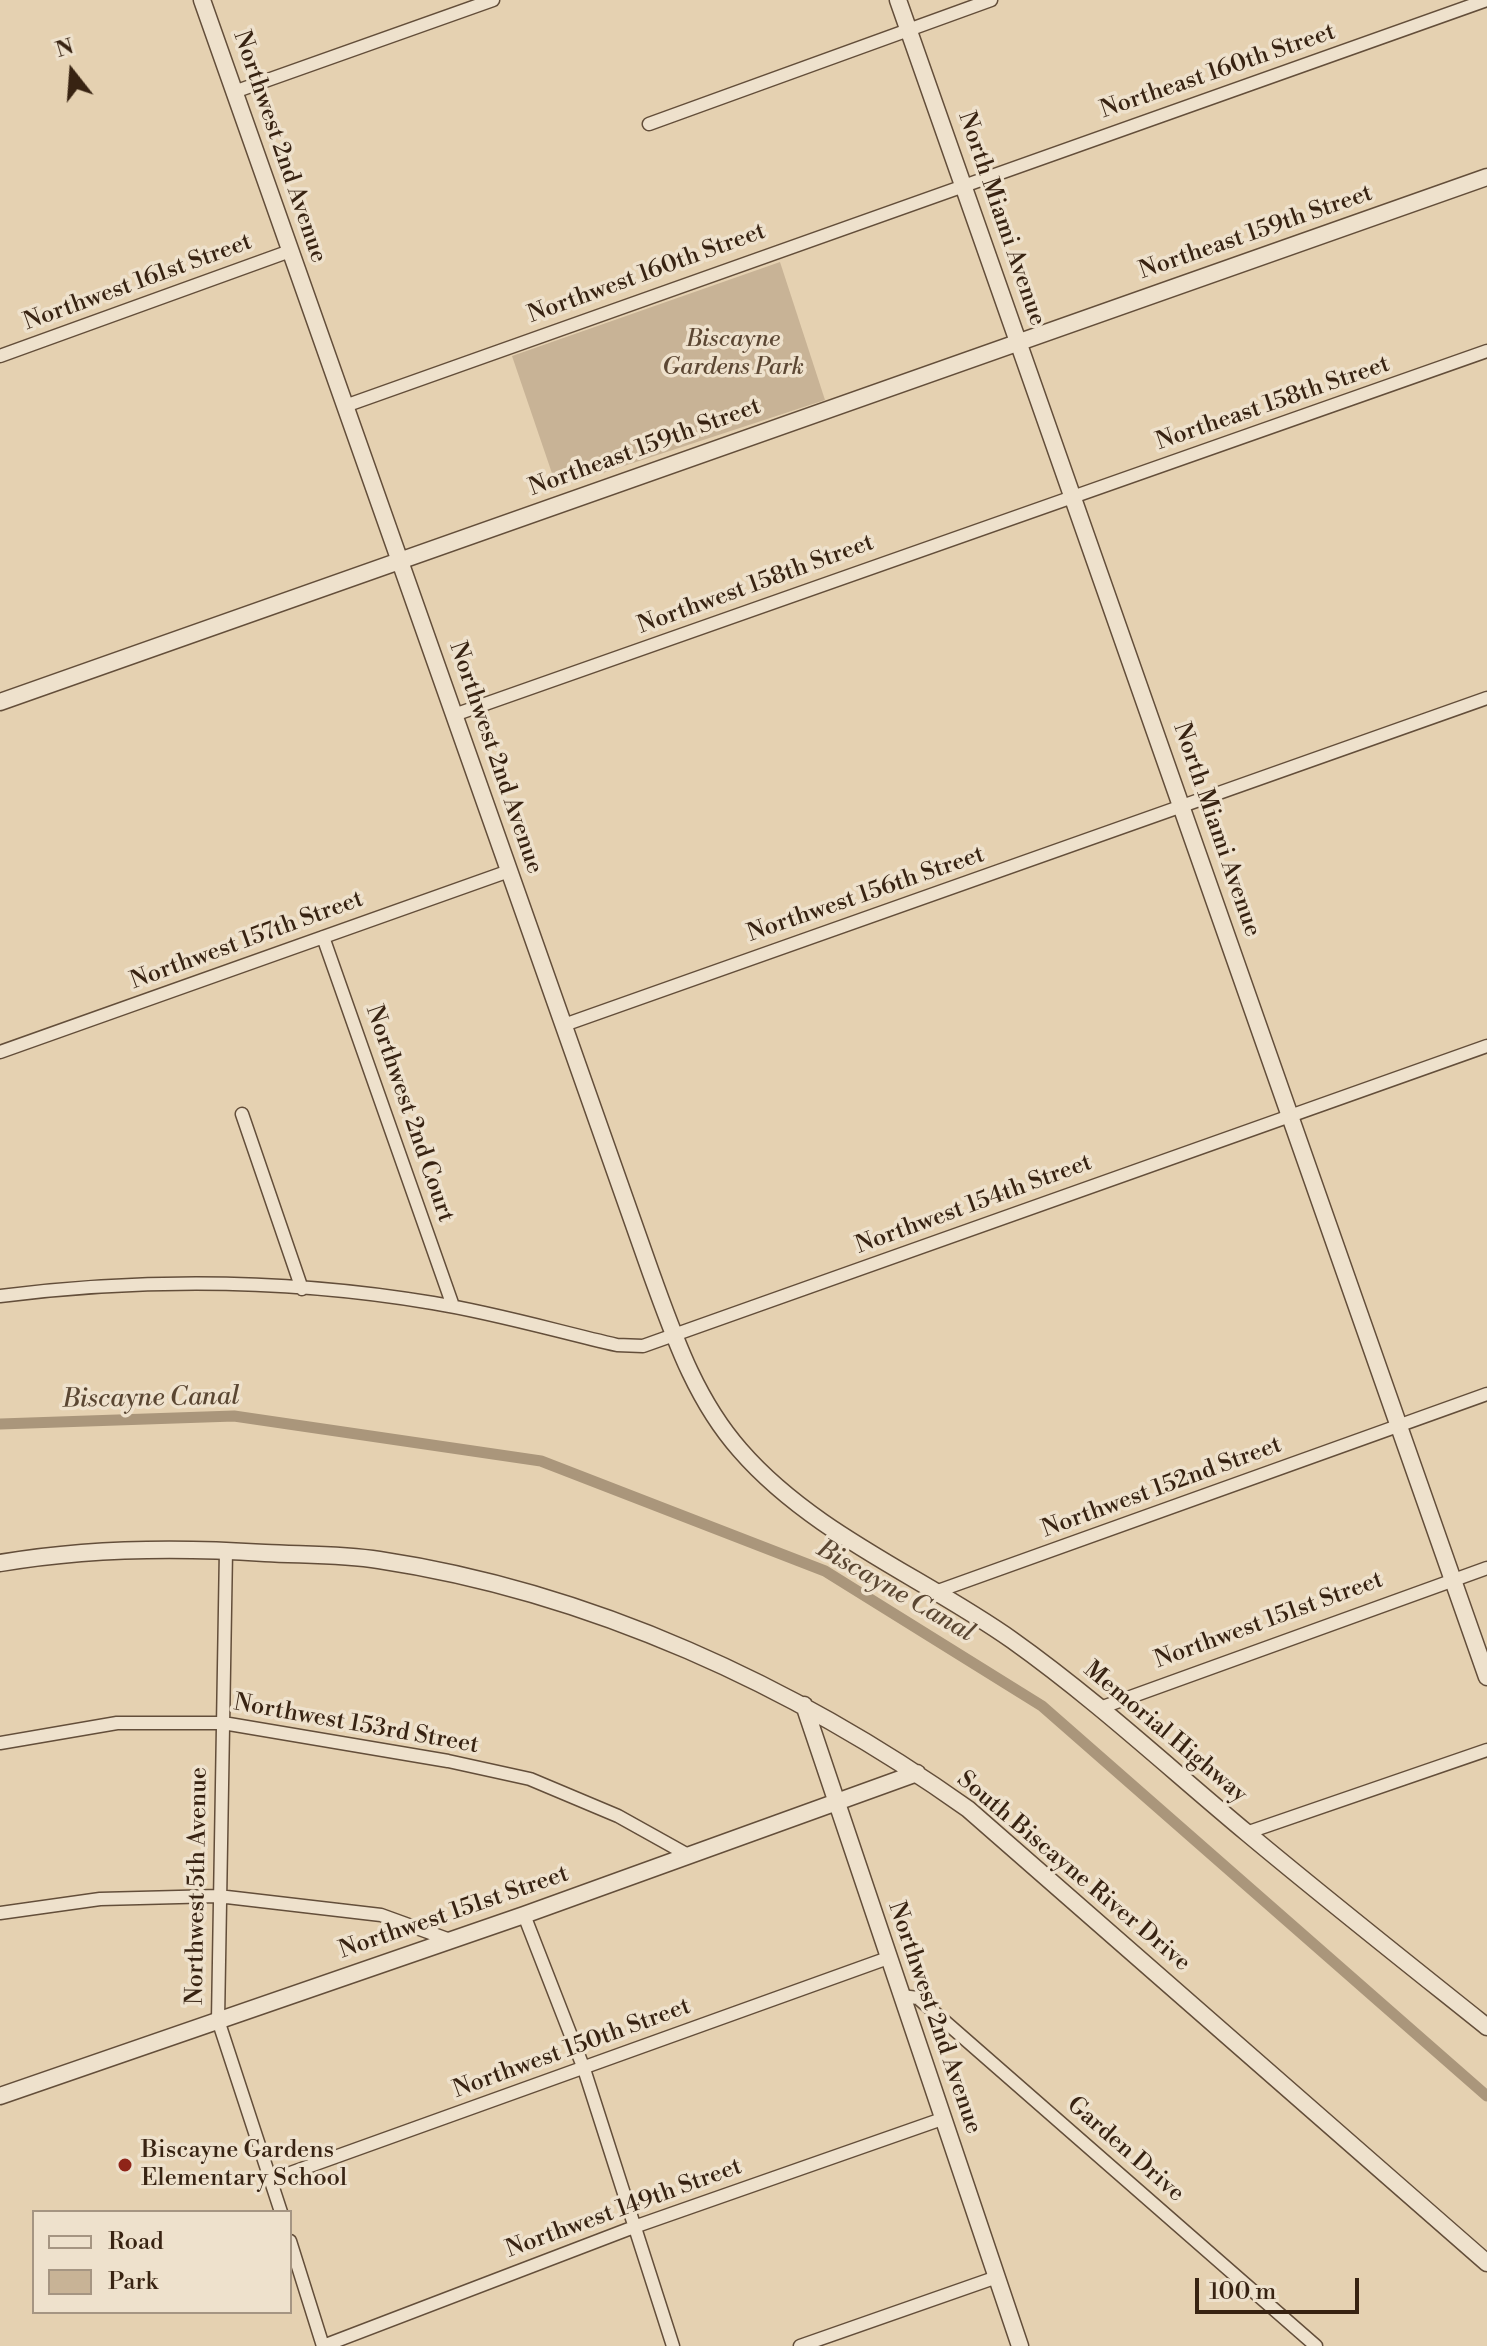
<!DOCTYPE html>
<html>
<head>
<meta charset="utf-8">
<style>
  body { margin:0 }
  #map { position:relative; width:1487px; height:2346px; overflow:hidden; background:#e5d1b1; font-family:"Libre Bodoni",serif }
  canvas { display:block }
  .legend { position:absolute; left:32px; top:2210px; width:260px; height:104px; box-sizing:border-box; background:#eee1cc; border:2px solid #a59582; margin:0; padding:10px 14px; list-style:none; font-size:24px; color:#382312 }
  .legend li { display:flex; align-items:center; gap:16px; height:40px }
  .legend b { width:40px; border:2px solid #a59582 }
  .north { position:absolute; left:32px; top:32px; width:80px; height:80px; -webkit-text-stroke:6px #eee1cc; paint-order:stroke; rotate:343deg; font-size:22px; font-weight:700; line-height:32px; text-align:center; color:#382312 }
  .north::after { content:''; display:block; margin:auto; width:28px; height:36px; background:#382312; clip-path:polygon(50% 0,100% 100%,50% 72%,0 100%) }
  .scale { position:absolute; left:1195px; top:2278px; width:164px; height:36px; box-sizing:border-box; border:4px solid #382312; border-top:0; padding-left:10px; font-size:24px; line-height:28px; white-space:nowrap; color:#382312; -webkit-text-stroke:6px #eee1cc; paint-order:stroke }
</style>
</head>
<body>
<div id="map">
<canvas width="1487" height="2346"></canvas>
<ul class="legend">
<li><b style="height:10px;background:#eee1cc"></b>Road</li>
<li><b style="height:22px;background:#c8b396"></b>Park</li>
</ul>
<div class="north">N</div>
<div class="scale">100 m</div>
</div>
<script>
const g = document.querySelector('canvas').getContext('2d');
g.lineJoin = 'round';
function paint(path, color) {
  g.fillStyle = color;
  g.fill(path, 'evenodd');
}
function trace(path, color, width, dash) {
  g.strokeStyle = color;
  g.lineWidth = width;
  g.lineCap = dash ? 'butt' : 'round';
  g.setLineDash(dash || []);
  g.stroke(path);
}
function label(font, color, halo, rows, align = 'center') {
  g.font = font + ' "Libre Bodoni",serif';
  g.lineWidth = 7;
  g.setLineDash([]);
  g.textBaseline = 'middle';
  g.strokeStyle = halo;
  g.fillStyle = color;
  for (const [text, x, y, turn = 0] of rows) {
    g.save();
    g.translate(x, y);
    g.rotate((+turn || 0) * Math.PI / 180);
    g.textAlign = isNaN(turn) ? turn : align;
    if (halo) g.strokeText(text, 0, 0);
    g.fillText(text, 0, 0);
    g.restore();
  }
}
paint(new Path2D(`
  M780,262l45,138 -268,88 -45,-132z`), '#c8b396');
trace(new Path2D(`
  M0,1424l234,-8 307,45 284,110 217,135 445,390`), '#aa967b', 11);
const minor = new Path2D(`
  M234,92l259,-92
  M649,124l342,-124
  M0,356l290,-105
  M345,406l1142,-406
  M454,715l1033,-364
  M323,937l130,369
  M564,1025l923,-327
  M0,1052l509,-181
  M242,1114l60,175
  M0,1296c143,-18 290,-17 433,7 62,10 123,28 184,42l26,1 844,-300
  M226,1550l-8,470 63,192
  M938,1591l549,-197
  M1100,1708l387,-140
  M0,1743l117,-20h106l225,38 82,18 88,37 70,39
  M1246,1833l241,-83
  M0,1913l100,-14 118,-3 163,19 69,25
  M524,1915l60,154 89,277
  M901,1996l17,2 398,348
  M271,2180l617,-222
  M290,2241l33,105
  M323,2346l311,-119 308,-108
  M800,2346l197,-69`);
const tertiary = new Path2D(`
  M202,0l449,1273c23,63 44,126 89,177 73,84 183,127 272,190 83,59 157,128 235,193 79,66 160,130 240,194
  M898,0l589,1677
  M0,702l1487,-525
  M0,1563c87,-15 176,-16 265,-10 37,2 77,1 114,7 212,32 416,126 589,249l519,454
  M804,1705l216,641
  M0,2096l524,-181 393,-142`);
trace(minor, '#634e3a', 15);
trace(tertiary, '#634e3a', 19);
trace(minor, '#eee1cc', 12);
trace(tertiary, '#eee1cc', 16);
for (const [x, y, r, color] of [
  [125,2165,8,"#8f2418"]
]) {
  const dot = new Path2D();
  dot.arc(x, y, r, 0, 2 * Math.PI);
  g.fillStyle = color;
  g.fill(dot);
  trace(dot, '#eee1cc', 3);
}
label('24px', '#382312', '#eee1cc', [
  ["Northeast 160th Street",1218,72,-19],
  ["Northwest 2nd Avenue",279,147,71],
  ["North Miami Avenue",1001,219,71],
  ["Northeast 159th Street",1256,233,-19],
  ["Northwest 160th Street",647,274,-20],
  ["Northwest 161st Street",138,283,-20],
  ["Northeast 158th Street",1273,404,-19],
  ["Northeast 159th Street",645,448,-20],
  ["Northwest 158th Street",756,585,-20],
  ["Northwest 2nd Avenue",495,758,71],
  ["North Miami Avenue",1216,830,71],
  ["Northwest 156th Street",866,895,-19],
  ["Northwest 157th Street",247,941,-20],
  ["Northwest 2nd Court",409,1114,71],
  ["Northwest 154th Street",974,1205,-20],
  ["Northwest 152nd Street",1162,1488,-20],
  ["Northwest 151st Street",1269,1621,-20],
  ["Northwest 153rd Street",356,1725,10],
  ["Memorial Highway",1165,1733,40],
  ["South Biscayne River Drive",1073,1872,40],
  ["Northwest 5th Avenue",198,1886,-89],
  ["Northwest 151st Street",454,1913,-19],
  ["Northwest 2nd Avenue",934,2018,71],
  ["Northwest 150th Street",572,2049,-20],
  ["Garden Drive",1125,2150,41],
  ["Northwest 149th Street",624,2209,-20]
]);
label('italic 24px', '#5c4733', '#eee1cc', [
  ["Biscayne",733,340],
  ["Gardens Park",733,368]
]);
label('24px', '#382312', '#eee1cc', [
  ["Biscayne Gardens",141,2151],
  ["Elementary School",141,2179]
], 'left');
label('italic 26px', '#5a4632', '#eee1cc', [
  ["Biscayne Canal",151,1399,-1],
  ["Biscayne Canal",895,1592,30]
]);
</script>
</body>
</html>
